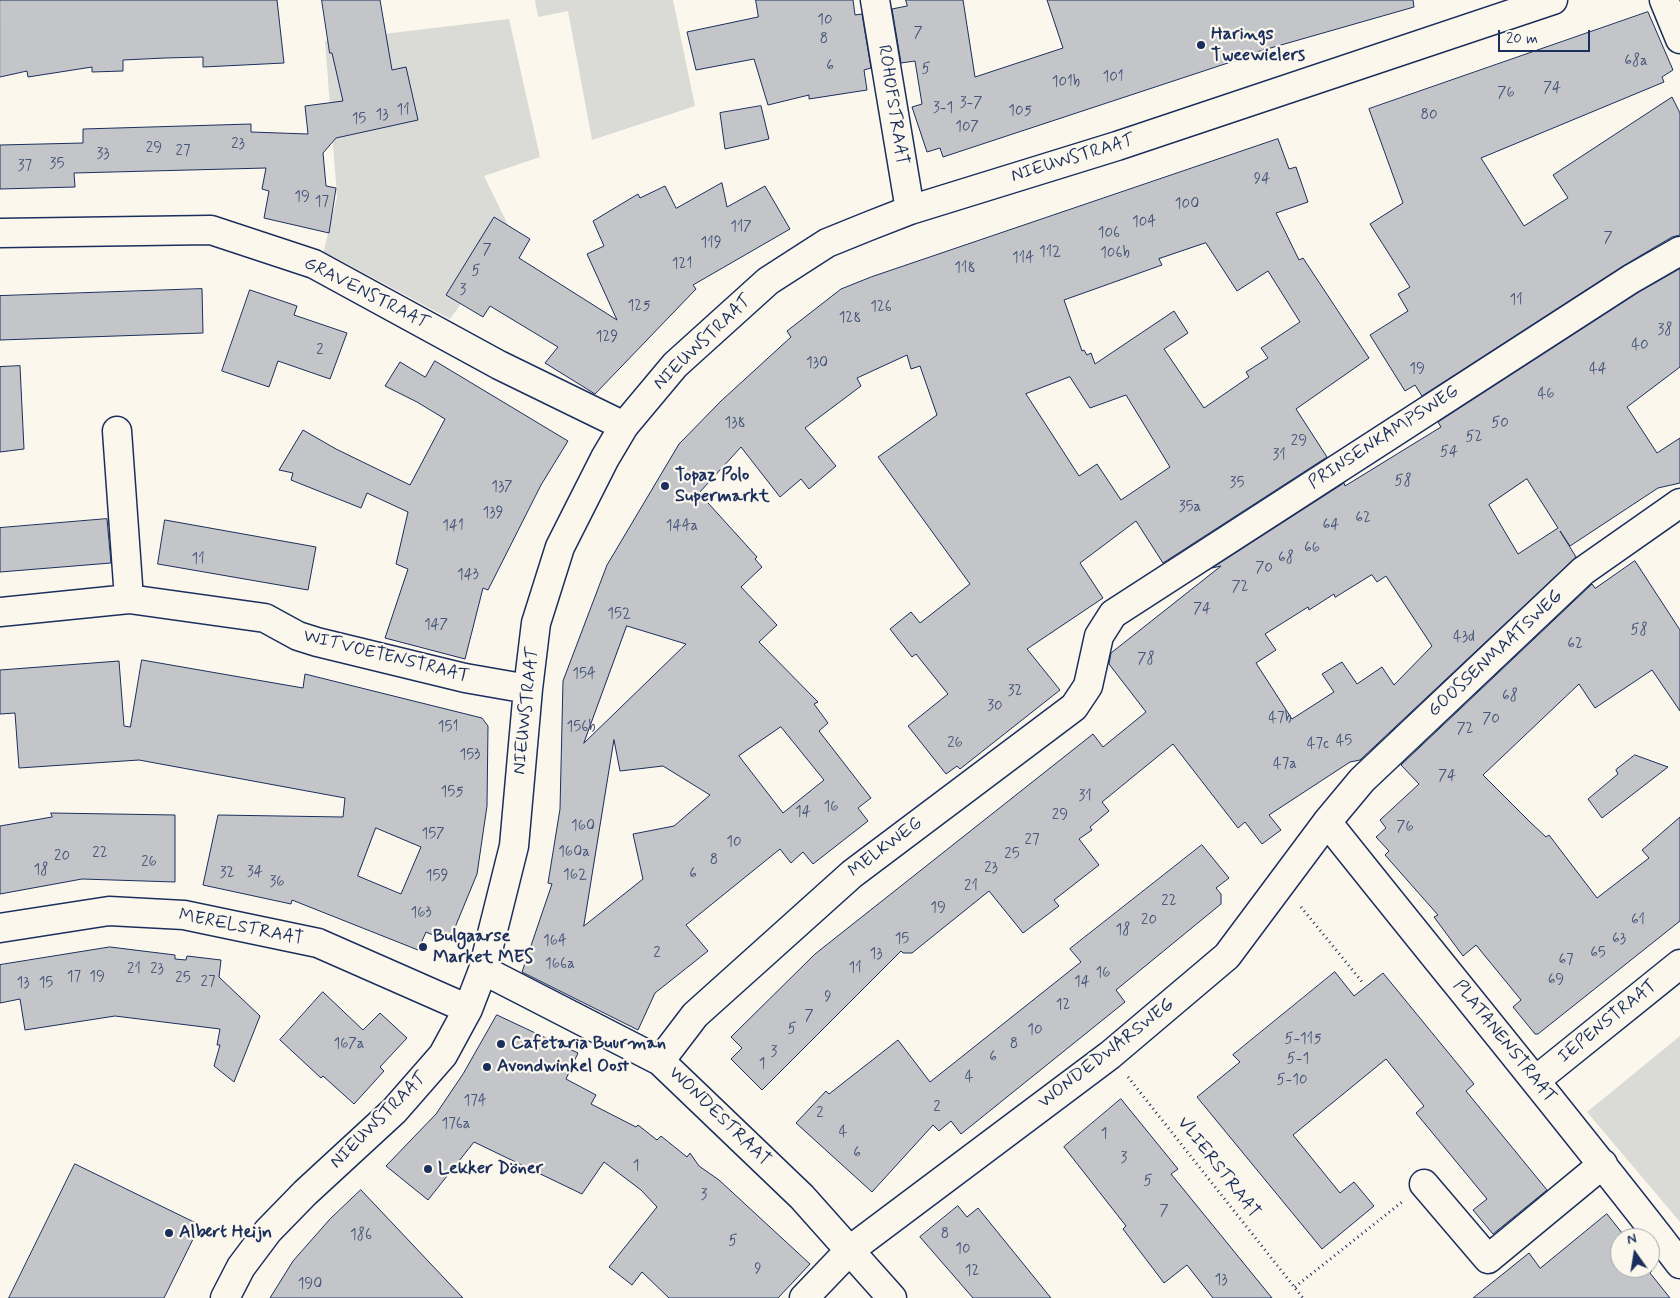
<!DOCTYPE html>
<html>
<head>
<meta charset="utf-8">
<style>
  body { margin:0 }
  #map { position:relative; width:1680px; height:1298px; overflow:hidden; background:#fbf7ec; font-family:Mynerve,sans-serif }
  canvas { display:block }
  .north { position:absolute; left:1610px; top:1228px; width:50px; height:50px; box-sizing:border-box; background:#fbf7ec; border:1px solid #a1a7b3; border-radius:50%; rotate:347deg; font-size:14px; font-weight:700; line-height:20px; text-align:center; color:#1b2f5e }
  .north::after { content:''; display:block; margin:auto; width:18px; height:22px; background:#1b2f5e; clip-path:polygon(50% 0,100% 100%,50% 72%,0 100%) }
  .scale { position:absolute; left:1498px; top:30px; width:92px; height:22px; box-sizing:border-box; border:2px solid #1b2f5e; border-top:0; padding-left:6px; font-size:15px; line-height:18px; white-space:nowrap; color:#1b2f5e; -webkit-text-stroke:4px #fbf7ec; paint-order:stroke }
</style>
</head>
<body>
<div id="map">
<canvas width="1680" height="1298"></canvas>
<div class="north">N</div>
<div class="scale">20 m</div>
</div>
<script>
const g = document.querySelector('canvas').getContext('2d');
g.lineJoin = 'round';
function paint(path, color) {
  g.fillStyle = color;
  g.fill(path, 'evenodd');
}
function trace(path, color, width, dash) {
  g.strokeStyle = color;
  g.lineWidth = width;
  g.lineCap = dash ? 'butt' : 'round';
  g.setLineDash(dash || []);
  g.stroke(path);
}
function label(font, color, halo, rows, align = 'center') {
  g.font = font + ' Mynerve,sans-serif';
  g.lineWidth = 4.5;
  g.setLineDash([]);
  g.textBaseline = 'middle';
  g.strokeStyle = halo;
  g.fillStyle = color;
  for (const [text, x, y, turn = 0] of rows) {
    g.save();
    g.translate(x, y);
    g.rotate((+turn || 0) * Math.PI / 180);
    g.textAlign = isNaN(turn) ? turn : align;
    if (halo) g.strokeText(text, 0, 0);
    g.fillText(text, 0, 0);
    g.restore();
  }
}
paint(new Path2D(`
  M535,0h138l22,106 -103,34 -24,-129 -30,6z
  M509,19l31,138 -56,19 28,57 -62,86 -116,-62 -11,-3 14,-57 -12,-156z
  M1680,1036v186l-93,-110z`), '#dadad7');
const building = new Path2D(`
  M0,0h277l7,63 -81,4v-10l-38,1 -42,2v11l-31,1v-5l-64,10 -1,-6 -27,6z
  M322,0h58l12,70 14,-3 12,53 -82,18 -13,15 3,33 10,2 -7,45 -65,-15 5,-27 -7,-2 4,-21 -192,5 1,14 -75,2v-44l83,-2v-14l168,-5v8l57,2 -3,-28 38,-5 -11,-48h-2z
  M756,0h97l2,15 7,-1 9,54 -7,2 3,20 -58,9v-4l-41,10 -14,-46 -58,11 -9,-38 71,-15z
  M906,0h57l12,77 88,-29 -16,-48h366l1,7 -175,50 1,2 -297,98 -3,-9 -13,4 -15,-45 10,-3 -7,-43 -14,2 -9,-54 15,-3z
  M1648,12l25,58 -11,7 2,5 -183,76 43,68 44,-28 -15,-23 119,-78 8,16v122l-8,2 -49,29 -201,130 -7,-11 -10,6 -35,-56 38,-24 -10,-17 12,-7 -40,-63 33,-21 -34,-94z
  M761,106l8,33 -44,10 -5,-36z
  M1278,139l11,30 7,-2 12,35 -32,11 23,47 4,-2 66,100 -73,51 31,48 -164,106 -27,-42 -56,42 23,35 -76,51 33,41 -100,79 -3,-3 -11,8 -38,-48 40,-32 -32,-40 -4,3 -22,-28 21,-17 9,11 50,-39 -92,-127 59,-42 -17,-49 -9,3 -4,-14 -50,23 4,8 -56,42 31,38 -27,23 -8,-10 -21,18 -39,-50 -42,46 58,64 -2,2 7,8 -21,20 36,38 -18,17 59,60 -4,2 14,19 -9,8 52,67 -13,10 10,13 -55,43 -10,-12 -12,11 -11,-14 -94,76 22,26 -53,42 -17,37 -116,-58 30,-88 -4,-1 12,-74 3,-128 44,-116 72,-121 42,-43 70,-64 -4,-6 54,-42 30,-12zM1206,243l31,48 31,-20 32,51 -39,26 7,10 -22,14 3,5 -45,31 -40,-59 24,-16 -14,-22 -79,53 -4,-11 -4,2 -3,-5 -2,1 -18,-51 98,-35 -3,-6zM1070,377l20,31 36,-13 44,72 -49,33 -24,-36 -18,12 -53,-82zM627,626l59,18 -102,99zM781,727l43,53 -41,33 -44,-57zM614,740l6,31 43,-5 47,29 -36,31 -41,8 10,45 -59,47z
  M722,183l5,24 38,-21 25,43 -97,56 3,4 -101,105 -50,-31 13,-16 -68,-41 -7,11 -37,-22 48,-78 36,22 -11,19 98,62 -30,-66 17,-8 -11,-25 45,-27 2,4 25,-12 11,22z
  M1680,269v98l-53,40 30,46 23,-15v45l-22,5 -88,58 -10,-15 16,26 -216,203 -10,2 -81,53 12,15 -19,14 -17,-22 -7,6 -65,-84 -71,58 7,9 -19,16 2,3 -13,9 20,26 -45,35 5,6 -36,27 -34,-42 -77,62h-9l-2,-2 -139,139 -31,-31 11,-11 -11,-11 84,-83 278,-220 10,13 43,-35 -37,-48 2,-11 110,-87 -9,2 132,-85 1,3 96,-59 -3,-5 201,-130zM1527,479l31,49 -40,26 -29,-49zM1372,575l5,7 9,-6 46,70 -38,39 -12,-18 -25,17 -15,-22 -20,12 12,18 -42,27 -36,-56 20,-13 -11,-16 43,-27 1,3 25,-16 1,3z
  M202,289l1,44 -203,7v-44z
  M250,290l47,16 -3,9 53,18 -17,46 -52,-18 -9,26 -47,-16z
  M435,361l133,80 -27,44 -53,105 -5,-2 -18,71 -80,-21 23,-69 -12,-5 12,-52 -41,-19 -6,15 -70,-28 2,-7 -14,-3 24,-40 33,19 74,36 35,-66 -28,-17 -32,-16 15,-24 25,15z
  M20,366l4,83 -24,3v-85z
  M107,519l4,44 -111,9v-44z
  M165,520l151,27 -8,43 -150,-26z
  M1635,561l45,69v81l-28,-41 -57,38 -16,-24 -96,91 47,47 16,15 3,-2 48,63 52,-40 -7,-8 38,-33v104l-142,113h-3l-22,-27 8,-7 -45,-55 -13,11 -29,-39 4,-2 -53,-60 4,-4 -13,-14 10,-9 -6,-8 39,-36 -18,-19 191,-181 3,4z
  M142,660l161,28 2,-14 177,44 6,8 -1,80 -10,68 -28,68 -23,-10 -8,18 -126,-50 -1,4 -88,-19 15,-70 125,2 2,-19 -206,-38 -120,8 -4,-55 -15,1v-44l119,-9 5,65 6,1zM376,828l45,19 -20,47 -43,-18z
  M1635,755l33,12 -66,51 -14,-19 30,-25 -2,-4z
  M51,813l124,2v67l-93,-3 -82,15v-68l52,-9z
  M1202,845l27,33 -13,10 5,6v10l-105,86 9,12 -164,132 -10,-13 -12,10 -6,-6 -61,67 -76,-69 30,-32 3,3 69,-54 32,42 151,-120 -11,-13z
  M110,947l65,8v4l11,1 1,-4 34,4 -2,17 41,39 -26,66 -20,-16 6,-21h-3l3,-16 -105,-13 -90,14 -5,-31 -20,4v-38z
  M1335,972l19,24 29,-23 91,111 -8,7 81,99 -54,44 -20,-24 14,-11 -71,-86 8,-7 -38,-47 -93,76 47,58 14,-11 20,24 -52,43 -125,-152 43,-35 -7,-7z
  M323,992l40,38 17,-17 27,25 -27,29 4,4 -30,33 -31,-28 -2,2 -41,-38z
  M497,1015l81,38 -12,26 30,16 -5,9 45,23 2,-2 19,15 4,-4 26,21 3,-4 9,13 20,14 91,84 -32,34h-109l-27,-26 -10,13 -23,-18 48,-60 -16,-17 -37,-28 -22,32 -108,-52 -46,58 -42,-34 50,-52 27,-40z
  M1121,1099l57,70 -7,5 101,124h-59l-26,-33 -23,18 -41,-54 3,-3 -62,-79z
  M75,1164l125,61 -36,73h-155z
  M361,1190l102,108h-193l23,-37 37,-42z
  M958,1206l9,11 11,-9 73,90h-78l-53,-61z
  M1607,1214l19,24h-6v30h30l2,3 -2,2 20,25h-197l56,-45 11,15z`);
paint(building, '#c3c5c9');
trace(building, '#1b2f5e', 1);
const minor = new Path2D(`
  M875,0l35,210
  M1664,0l16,39
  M0,233l211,-3 103,34 185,101 125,61
  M117,431l12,168
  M0,612l129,-13 136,19 33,18 19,6 148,36 63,11
  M1327,822c117,147 238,293 353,442
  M0,928l109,-17 75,4 134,28 150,66
  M483,970l177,91 142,136 90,101
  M660,1061l35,-46 157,-141 222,-167 14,-21 11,-50 14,-22 518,-335 49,-28
  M1536,1080l144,-116
  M1424,1184l64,75 115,-95
  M225,1298l16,-31 27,-36 37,-38 89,-82 49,-56 25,-46 15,-39 31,-124 14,-157 8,-66 24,-76 45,-89 19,-32 51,-61 93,-84 59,-38 42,-17 41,-16 207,-64 436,-146
  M804,1298l46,-48 260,-195 117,-99 100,-134 35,-42 221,-209 97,-68`);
trace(minor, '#1b2f5e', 31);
trace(new Path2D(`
  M1301,907l62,76
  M1128,1077l175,221
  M1295,1287l107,-85`), '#1b2f5e', 3, [1, 4]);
trace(minor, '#fbf7ec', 28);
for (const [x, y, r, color] of [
  [1201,45,5,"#1b2f5e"],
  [665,486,5,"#1b2f5e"],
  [423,947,5,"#1b2f5e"],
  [501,1044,5,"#1b2f5e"],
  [487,1067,5,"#1b2f5e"],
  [428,1169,5,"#1b2f5e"],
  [169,1233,5,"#1b2f5e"]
]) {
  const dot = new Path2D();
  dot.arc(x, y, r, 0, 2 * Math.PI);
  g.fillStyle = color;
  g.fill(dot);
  trace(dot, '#fbf7ec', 2);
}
label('15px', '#455479', null, [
  ["10",825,21],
  ["7",918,34],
  ["8",824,40],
  ["68a",1636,62],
  ["6",830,67],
  ["5",926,70],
  ["101",1113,78],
  ["101b",1066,83],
  ["74",1552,89],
  ["76",1506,94],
  ["3-7",971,104],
  ["3-1",943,109],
  ["11",403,111],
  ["105",1020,112],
  ["13",382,116],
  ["80",1429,116],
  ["15",359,120],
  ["107",967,128],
  ["23",238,145],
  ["29",154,149],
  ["27",183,152],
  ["33",103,155],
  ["35",57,165],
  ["37",25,167],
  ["94",1262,180],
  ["19",302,198],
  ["17",322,203],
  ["100",1187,205],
  ["104",1144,223],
  ["117",741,228],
  ["106",1109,234],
  ["7",1608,239],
  ["119",711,244],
  ["7",487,251],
  ["112",1050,253],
  ["106b",1115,254],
  ["114",1023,259],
  ["121",682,265],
  ["118",965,269],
  ["5",476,272],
  ["3",463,291],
  ["11",1516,301],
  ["125",639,307],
  ["126",881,308],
  ["128",850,319],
  ["38",1665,331],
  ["129",607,338],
  ["40",1640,346],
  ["2",320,351],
  ["130",817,364],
  ["19",1417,370],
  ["44",1598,370],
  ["46",1546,395],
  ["138",735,424],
  ["50",1500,424],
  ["52",1474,438],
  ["29",1299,442],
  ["54",1449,453],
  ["31",1279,456],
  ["58",1403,482],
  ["35",1237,484],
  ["137",502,488],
  ["35a",1190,508],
  ["139",493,514],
  ["62",1363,519],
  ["64",1331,526],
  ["141",453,527],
  ["144a",682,527],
  ["66",1312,549],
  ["68",1286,559],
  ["11",198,560],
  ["70",1264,569],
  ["143",468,576],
  ["72",1240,588],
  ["74",1202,610],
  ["152",619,615],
  ["147",436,626],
  ["58",1639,631],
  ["43d",1464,638],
  ["62",1575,645],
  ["78",1146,660],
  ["154",584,675],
  ["32",1015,692],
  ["68",1510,697],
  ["30",995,707],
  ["47b",1280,719],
  ["70",1491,720],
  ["151",448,728],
  ["156b",581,728],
  ["72",1465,730],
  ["45",1344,742],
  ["26",955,744],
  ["47c",1318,745],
  ["153",470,756],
  ["47a",1285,765],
  ["74",1447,777],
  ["155",452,793],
  ["31",1085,797],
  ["16",831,808],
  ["14",803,813],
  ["29",1060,816],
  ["160",583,827],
  ["76",1405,828],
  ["157",433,835],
  ["27",1032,841],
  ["10",734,843],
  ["160a",574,853],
  ["22",100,854],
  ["25",1012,855],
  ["20",62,857],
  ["8",714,861],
  ["26",149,863],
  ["23",991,869],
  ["18",41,871],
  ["34",255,873],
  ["32",227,874],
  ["6",693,875],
  ["162",575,876],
  ["159",437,877],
  ["36",277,883],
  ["21",971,887],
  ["22",1169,902],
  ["19",938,909],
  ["163",421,914],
  ["20",1149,921],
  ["61",1638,921],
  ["18",1123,931],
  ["15",902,940],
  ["63",1619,940],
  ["164",555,942],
  ["2",657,954],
  ["65",1598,954],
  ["13",876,955],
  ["67",1566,961],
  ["166a",560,965],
  ["11",855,969],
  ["21",134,970],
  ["23",157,970],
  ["16",1103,974],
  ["17",74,978],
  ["19",97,978],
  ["25",183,979],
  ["69",1556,981],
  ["27",208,983],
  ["14",1082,983],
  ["13",23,984],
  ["15",46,984],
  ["9",828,998],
  ["12",1063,1006],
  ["7",809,1017],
  ["5",792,1030],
  ["10",1035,1031],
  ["5-115",1303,1040],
  ["167a",349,1045],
  ["8",1014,1045],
  ["3",774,1053],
  ["6",993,1058],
  ["5-1",1298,1060],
  ["1",762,1065],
  ["4",969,1078],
  ["5-10",1292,1081],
  ["174",475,1102],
  ["2",937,1108],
  ["2",820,1114],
  ["176a",456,1125],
  ["4",843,1133],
  ["1",1104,1135],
  ["6",857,1154],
  ["3",1124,1159],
  ["1",636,1167],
  ["5",1148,1182],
  ["3",704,1196],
  ["7",1164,1212],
  ["8",945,1235],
  ["186",361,1236],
  ["5",733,1242],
  ["10",963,1250],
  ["9",758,1270],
  ["12",972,1272],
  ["13",1221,1281],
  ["190",310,1285]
]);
label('bold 18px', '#1b2f5e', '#fbf7ec', [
  ["Harings",1211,35],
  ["Tweewielers",1211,56],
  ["Topaz Polo",675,476],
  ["Supermarkt",675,497],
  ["Bulgaarse",433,937],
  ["Market MES",433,958],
  ["Cafetaria Buurman",511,1044],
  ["Avondwinkel Oost",497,1067],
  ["Lekker Döner",438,1169],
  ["Albert Heijn",179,1233]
], 'left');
label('18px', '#1b2f5e', '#fbf7ec', [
  ["ROHOFSTRAAT",892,105,81],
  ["NIEUWSTRAAT",1073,159,-17],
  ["GRAVENSTRAAT",366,294,27],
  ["NIEUWSTRAAT",703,343,-44],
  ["PRINSENKAMPSWEG",1384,438,-33],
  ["GOOSSENMAATSWEG",1496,654,-43],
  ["WITVOETENSTRAAT",386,657,14],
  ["NIEUWSTRAAT",527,711,-84],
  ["MELKWEG",886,848,-37],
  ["MERELSTRAAT",241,928,11],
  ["IEPENSTRAAT",1608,1022,-39],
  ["PLATANENSTRAAT",1504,1042,51],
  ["WONDEDWARSWEG",1107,1054,-38],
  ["WONDESTRAAT",719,1117,44],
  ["NIEUWSTRAAT",379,1121,-45],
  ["VLIERSTRAAT",1218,1168,52]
]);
</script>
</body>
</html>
